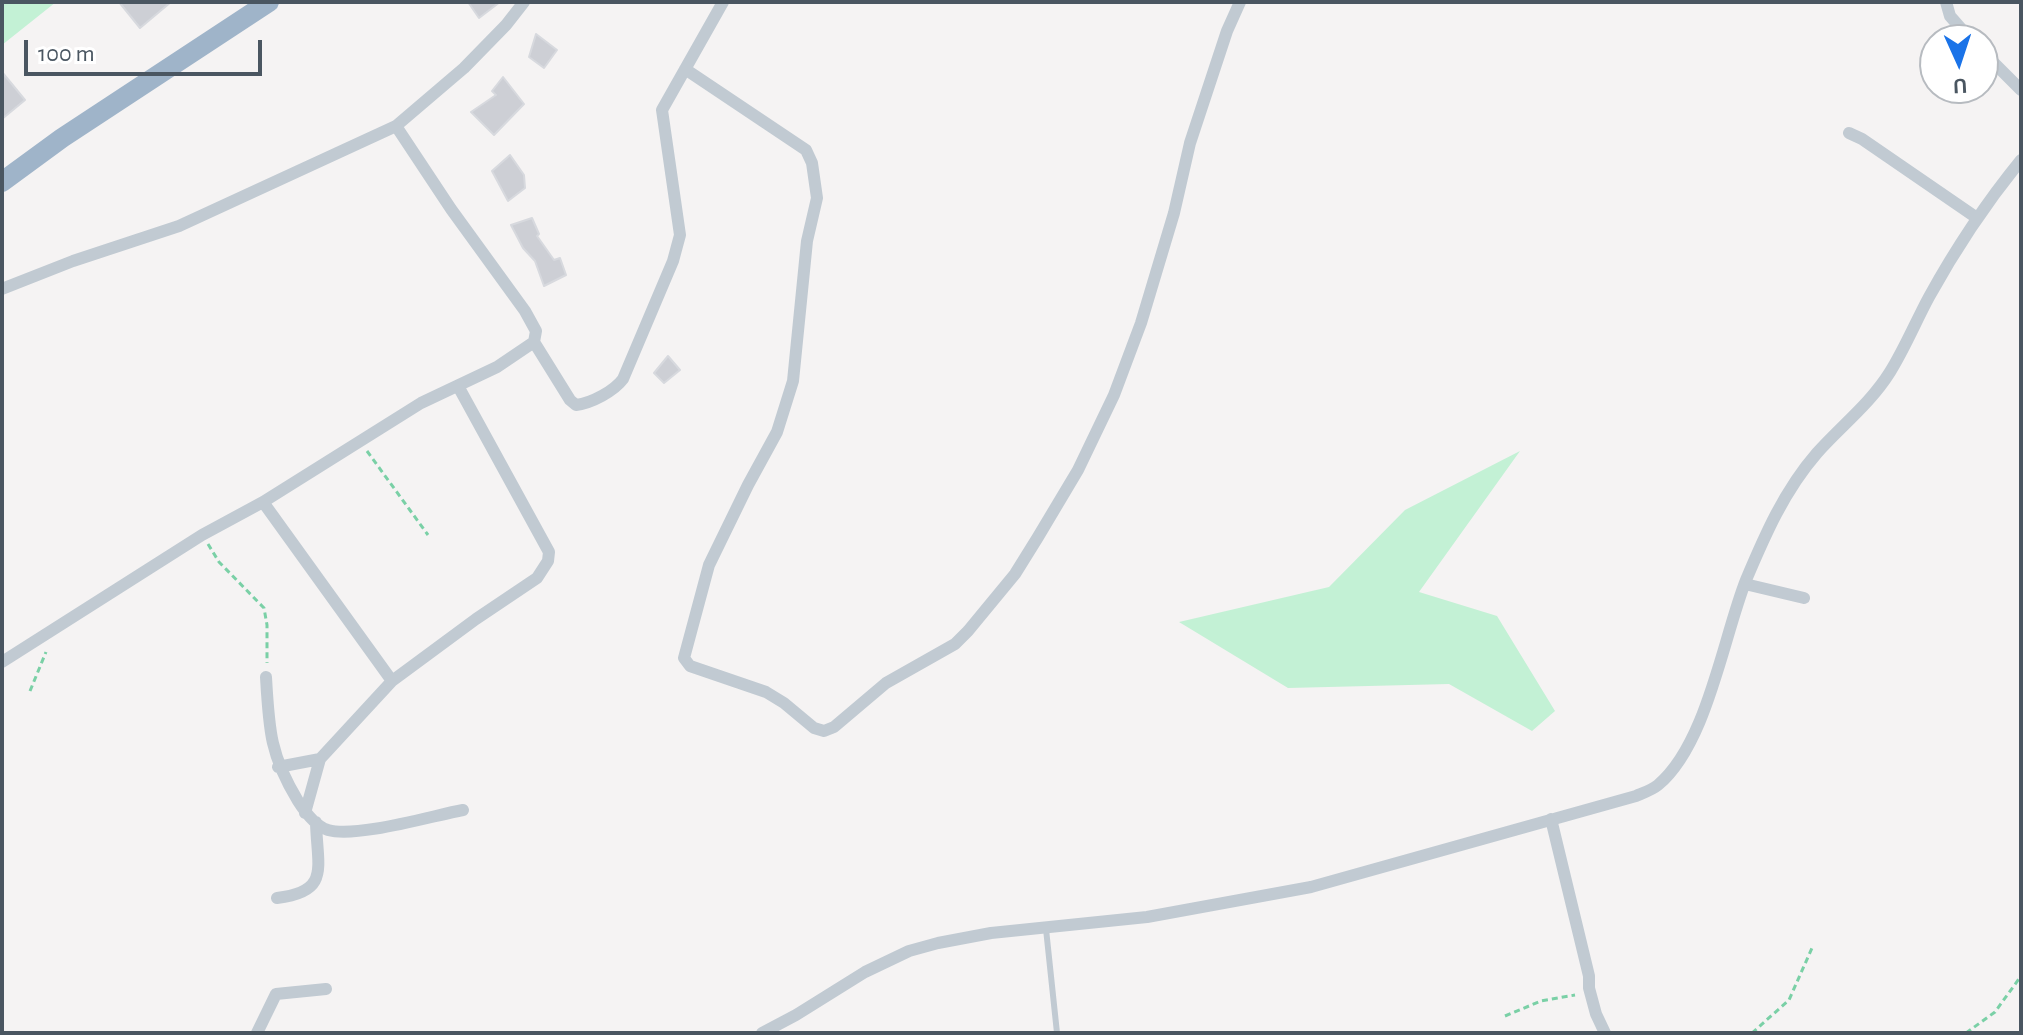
<!DOCTYPE html>
<html>
<head>
<meta charset="utf-8">
<style>
  body { margin:0 }
  #map { position:relative; width:2023px; height:1035px; overflow:hidden; background:#f5f3f3; font-family:"Alegreya Sans",sans-serif }
  canvas { display:block }
  .frame { position:absolute; inset:0; border:4px solid #4a5661; pointer-events:none }
  .north { position:absolute; left:1919px; top:24px; width:80px; height:80px; box-sizing:border-box; background:#fff; border:2px solid #b7bbc0; border-radius:50%; rotate:177deg; font-size:22px; font-weight:700; line-height:32px; text-align:center; color:#4a5661 }
  .north::after { content:''; display:block; margin:auto; width:28px; height:36px; background:#1a73e8; clip-path:polygon(50% 0,100% 100%,50% 72%,0 100%) }
  .scale { position:absolute; left:24px; top:40px; width:238px; height:36px; box-sizing:border-box; border:4px solid #4a5661; border-top:0; padding-left:10px; font-size:24px; line-height:28px; white-space:nowrap; color:#4a5661; -webkit-text-stroke:6px #fff; paint-order:stroke }
</style>
</head>
<body>
<div id="map">
<canvas width="2023" height="1035"></canvas>
<div class="frame"></div>
<div class="north">U</div>
<div class="scale">100 m</div>
</div>
<script>
const g = document.querySelector('canvas').getContext('2d');
g.lineJoin = 'round';
function paint(path, color) {
  g.fillStyle = color;
  g.fill(path, 'evenodd');
}
function trace(path, color, width, dash) {
  g.strokeStyle = color;
  g.lineWidth = width;
  g.lineCap = dash ? 'butt' : 'round';
  g.setLineDash(dash || []);
  g.stroke(path);
}
paint(new Path2D(`
  M2,2h54l-54,43z
  M1520,451l-101,141 78,24 58,95 -23,20 -83,-47 -161,4 -109,-66 150,-35 76,-77z`), '#c3f1d5');
const building = new Path2D(`
  M119,2h52l-31,26z
  M468,2h32l-21,16z
  M536,34l21,16 -13,18 -15,-11z
  M2,72l23,28 -23,19z
  M503,77l21,27 -30,31 -23,-23 25,-17 -4,-4z
  M510,155l14,20 1,13 -17,13 -16,-30z
  M532,218l7,16 -2,2 17,24 6,-2 6,17 -22,11 -9,-25 -12,-13 -12,-23z
  M668,356l12,14 -16,13 -10,-10z`);
paint(building, '#cdcfd5');
trace(building, '#d7d9de', 2);
trace(new Path2D(`
  M367,451l61,84
  M208,544l11,18 45,46 3,17v38
  M30,691l16,-39
  M1505,1016l36,-15 34,-6
  M1752,1033l37,-33 23,-52
  M1966,1033l29,-21 26,-36`), '#7ad0a6', 3, [6, 4]);
trace(new Path2D(`
  M1046,929l11,104`), '#c1cad2', 6);
trace(new Path2D(`
  M1946,2l4,14 21,24
  M1983,52l38,38
  M685,69l121,81 6,13 5,35 -10,43 -14,140 -16,51 -29,53 -39,80 -25,93 6,8 76,26 18,11 30,25 10,3 10,-4 52,-44 69,-39 13,-13 47,-57 23,-37 40,-67 36,-75 27,-72 33,-110 16,-70 37,-112 13,-29
  M1849,133l13,6 115,79
  M2,289l71,-28 106,-35 217,-100 68,-58 42,-43 18,-23
  M534,342l36,58 6,5c16,-2 38,-14 47,-26l50,-118 7,-26 -18,-125 61,-108
  M263,502l129,179
  M1745,584l59,14
  M2,662l200,-127 61,-33 158,-99 76,-36 37,-25 2,-11 -11,-20 -74,-102 -55,-83
  M266,677c3,53 4,78 32,124 7,11 17,25 30,29 29,8 103,-14 135,-20
  M278,767l42,-8
  M305,813l15,-54 72,-78 84,-62 61,-41 11,-17 1,-9 -91,-166
  M1551,819l38,157v12l7,26 9,19
  M277,898c54,-6 40,-31 39,-76
  M257,1033l19,-39 50,-5
  M762,1033l34,-18 69,-43 44,-21 29,-8 53,-10 156,-16 164,-30 325,-91c7,-3 16,-6 22,-11 49,-41 65,-147 88,-205 19,-45 38,-89 71,-127 24,-27 53,-49 73,-81 15,-24 26,-51 39,-75 27,-49 57,-94 92,-137`), '#c1cad2', 12);
trace(new Path2D(`
  M2,182l60,-44 207,-136`), '#9fb4c9', 20);
</script>
</body>
</html>
